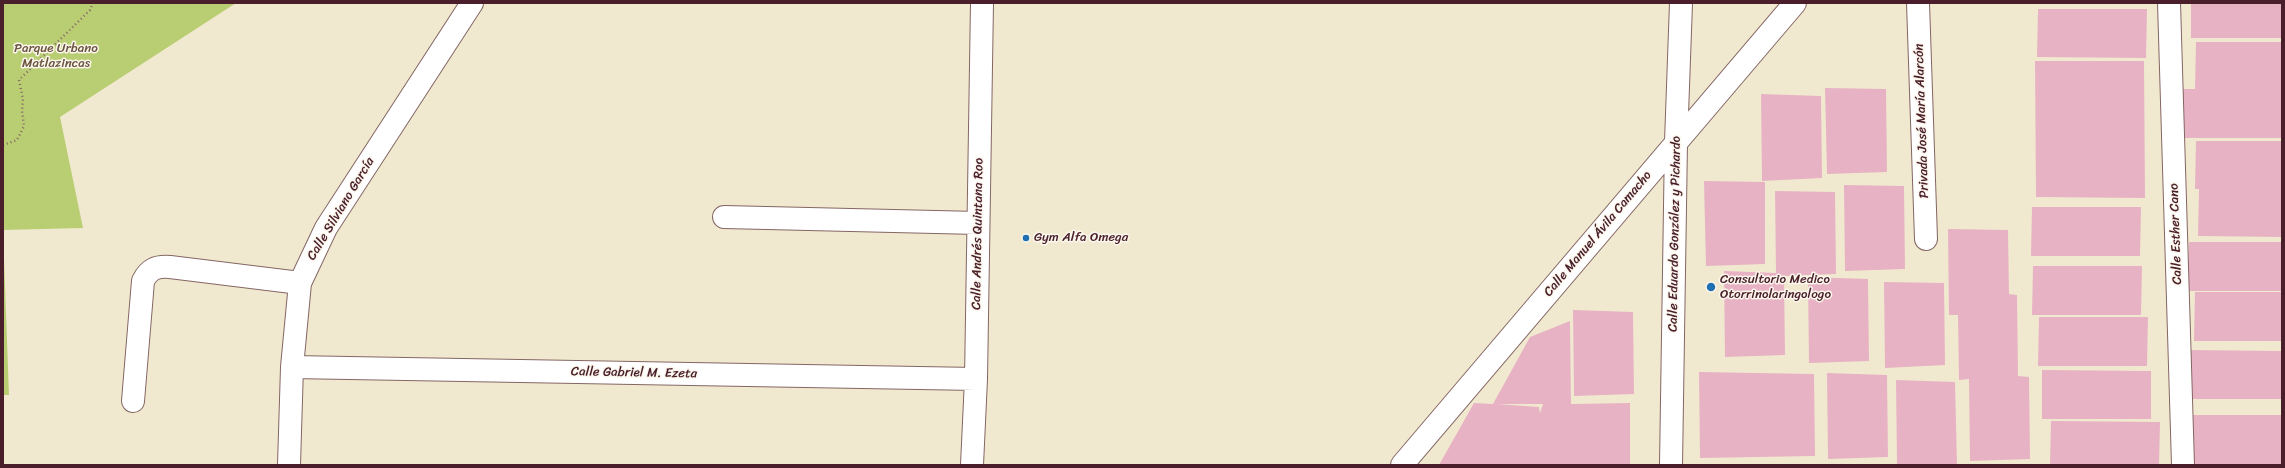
<!DOCTYPE html>
<html>
<head>
<meta charset="utf-8">
<style>
  body { margin:0 }
  #map { position:relative; width:2285px; height:468px; overflow:hidden; background:#f1e9cf; font-family:Sriracha,sans-serif }
  canvas { display:block }
  .frame { position:absolute; inset:0; border:4px solid #4a1f2b; pointer-events:none }
</style>
</head>
<body>
<div id="map">
<canvas width="2285" height="468"></canvas>
<div class="frame"></div>
</div>
<script>
const g = document.querySelector('canvas').getContext('2d');
g.lineJoin = 'round';
function paint(path, color) {
  g.fillStyle = color;
  g.fill(path, 'evenodd');
}
function trace(path, color, width, dash) {
  g.strokeStyle = color;
  g.lineWidth = width;
  g.lineCap = dash ? 'butt' : 'round';
  g.setLineDash(dash || []);
  g.stroke(path);
}
function label(font, color, halo, rows, align = 'center') {
  g.font = font + ' Sriracha,sans-serif';
  g.lineWidth = 3;
  g.setLineDash([]);
  g.textBaseline = 'middle';
  g.strokeStyle = halo;
  g.fillStyle = color;
  for (const [text, x, y, turn = 0] of rows) {
    g.save();
    g.translate(x, y);
    g.rotate((+turn || 0) * Math.PI / 180);
    g.textAlign = isNaN(turn) ? turn : align;
    if (halo) g.strokeText(text, 0, 0);
    g.fillText(text, 0, 0);
    g.restore();
  }
}
paint(new Path2D(`
  M3,3h233l-176,114 23,111 -80,2 6,165h-6z`), '#b9ce72');
paint(new Path2D(`
  M2191,3h91v35h-91z
  M2038,9h109l-1,49 -109,-1z
  M2196,42h86v96h-100l1,-49h12z
  M2035,61h109l1,137 -109,-1z
  M1825,88l61,1 1,83 -60,2z
  M1761,94l60,2 1,82 -60,3z
  M2196,141h86v96l-84,-1 1,-47h-4z
  M1704,181l61,1v82l-59,2z
  M1844,185l60,1 1,83 -60,2z
  M1775,191l60,1 1,82 -52,2 1,79 -60,2 -1,-86 52,2z
  M2032,207h109l-1,49h-109z
  M1948,229l60,1 1,64 8,1 1,81 11,1 1,82 -60,2 -1,-82 -10,1 -1,-65h-9z
  M2189,242h93v49h-94z
  M2033,266h109l-1,49h-109z
  M1808,277l60,2 1,82 -60,2z
  M1884,282l60,1 1,82 -60,3z
  M2195,292h87v49h-88z
  M1573,310l60,2 1,82 -60,2z
  M2039,317h109l-1,49h-109z
  M1570,321l1,83 59,-1v62h-191l35,-62 19,1 37,-67zM1497,404h54h-8l-3,9 -1,-6z
  M2187,350l95,1v48h-96z
  M2042,370l109,1v48h-109z
  M1699,372l115,2 1,82 -115,2z
  M1827,373l60,2 1,82 -60,2z
  M1896,380l59,2 2,82 -60,1z
  M2193,415h89v50h-88l-2,-1z
  M2051,421l109,1 -1,43h-109z`), '#e7b2c4');
const minor = new Path2D(`
  M1918,3l8,236
  M2169,3l14,462
  M724,217l254,6
  M292,367l684,12
  M133,401l10,-120c6,-12 13,-15 27,-14l130,16
  M289,465l3,-98 8,-84 26,-55 146,-225
  M972,465l4,-86 6,-376
  M1402,465l393,-462
  M1671,465l5,-323 5,-139`);
trace(minor, '#846664', 24);
trace(new Path2D(`
  M3,145l14,-5 7,-14 -2,-15 1,-12 -4,-19 71,-70 3,-7`), '#846664', 2.5, [1, 3]);
trace(minor, '#fff', 22);
for (const [x, y, r, color] of [
  [1026,238,4,"#1f6fb2"],
  [1711,287,5,"#1f6fb2"]
]) {
  const dot = new Path2D();
  dot.arc(x, y, r, 0, 2 * Math.PI);
  g.fillStyle = color;
  g.fill(dot);
  trace(dot, '#fbf7ec', 1.5);
}
label('13px', '#6b5440', '#fbf7ec', [
  ["Parque Urbano",56,49],
  ["Matlazincas",56,64]
]);
label('13px', '#4a1f2b', '#fbf7ec', [
  ["Privada José María Alarcón",1922,121,-92],
  ["Calle Silviano García",341,209,-59],
  ["Calle Andrés Quintana Roo",978,234,-89],
  ["Calle Manuel Ávila Camacho",1598,234,-50],
  ["Calle Eduardo González y Pichardo",1675,234,-89],
  ["Calle Esther Cano",2176,234,-92],
  ["Calle Gabriel M. Ezeta",634,373,1]
]);
label('13px', '#4a1f2b', '#fbf7ec', [
  ["Gym Alfa Omega",1034,238],
  ["Consultorio Medico",1720,280],
  ["Otorrinolaringologo",1720,295]
], 'left');
</script>
</body>
</html>
